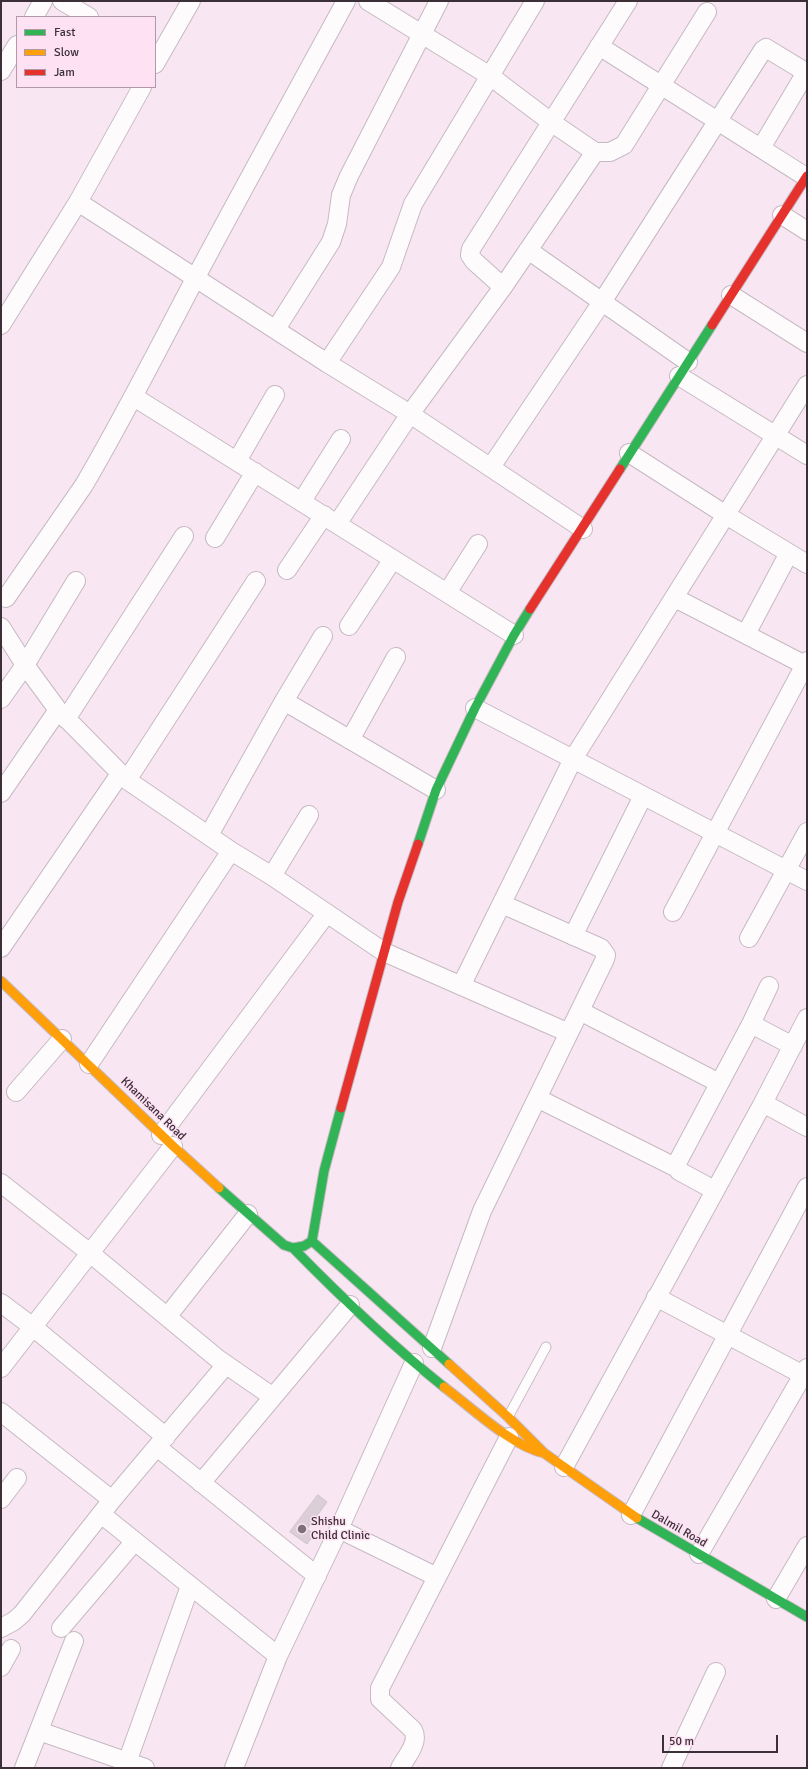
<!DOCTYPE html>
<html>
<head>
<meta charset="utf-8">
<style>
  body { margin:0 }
  #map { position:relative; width:808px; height:1769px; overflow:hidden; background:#f8e7f2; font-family:Signika,sans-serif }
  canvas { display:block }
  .frame { position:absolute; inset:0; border:2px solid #3b3037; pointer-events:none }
  .legend { position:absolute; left:16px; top:16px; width:140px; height:72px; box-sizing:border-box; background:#fee1f3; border:1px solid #b09aa8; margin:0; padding:5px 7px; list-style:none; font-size:12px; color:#3b3037 }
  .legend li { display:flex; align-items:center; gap:8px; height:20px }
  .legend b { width:20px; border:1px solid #b09aa8 }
  .scale { position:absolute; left:662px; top:1735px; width:116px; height:18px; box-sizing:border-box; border:2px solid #3b3037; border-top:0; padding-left:5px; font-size:12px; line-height:14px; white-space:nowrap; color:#3b3037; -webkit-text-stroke:3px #fee1f3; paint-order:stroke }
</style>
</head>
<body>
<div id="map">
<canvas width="808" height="1769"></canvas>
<div class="frame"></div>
<ul class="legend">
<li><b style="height:5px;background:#30b455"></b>Fast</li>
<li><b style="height:5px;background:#ff9f0a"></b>Slow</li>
<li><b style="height:5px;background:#e5322d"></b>Jam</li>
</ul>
<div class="scale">50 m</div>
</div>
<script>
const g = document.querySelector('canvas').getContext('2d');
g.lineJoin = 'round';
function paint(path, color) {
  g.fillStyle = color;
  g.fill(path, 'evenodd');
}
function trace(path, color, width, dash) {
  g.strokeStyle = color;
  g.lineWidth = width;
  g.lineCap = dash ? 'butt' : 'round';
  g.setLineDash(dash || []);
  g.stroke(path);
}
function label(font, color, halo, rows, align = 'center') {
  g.font = font + ' Signika,sans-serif';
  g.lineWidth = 3;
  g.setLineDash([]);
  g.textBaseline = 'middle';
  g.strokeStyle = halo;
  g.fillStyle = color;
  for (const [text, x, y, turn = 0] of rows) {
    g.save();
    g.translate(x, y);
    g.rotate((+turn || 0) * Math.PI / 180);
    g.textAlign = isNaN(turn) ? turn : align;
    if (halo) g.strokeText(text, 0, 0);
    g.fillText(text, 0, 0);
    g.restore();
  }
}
const building = new Path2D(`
  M318,1495l9,7 -20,27 7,5 -7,10 -17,-12z`);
paint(building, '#dbced6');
trace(building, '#cec0c9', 1);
const lane = new Path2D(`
  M508,1417l38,-70`);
const street = new Path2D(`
  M62,1l27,16
  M368,1l122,75 61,46 44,30h15l14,-7 83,-133
  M34,17l9,-16
  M599,46l207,131
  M155,64l36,-63
  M1,71l16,-26
  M78,202l249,161 83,51 173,115
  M782,215l25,16
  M528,250l160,112
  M503,287l-29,-26 -4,-6 1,-6 157,-248
  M731,295l76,48
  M1,325l77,-123 64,-115
  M276,329l55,-87 6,-18 4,-29 8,-19 90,-175
  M327,363l64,-96 22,-63 122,-203
  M679,376l128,79
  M134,397l380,238
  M629,453l97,62 81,49
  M237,461l38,-66
  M491,467l111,-165 161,-252 3,-2 38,23 1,3 -44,74
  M302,501l39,-62
  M337,524l73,-110 93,-127 92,-135
  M215,538l40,-66
  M287,570l37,-55
  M447,593l31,-49
  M6,598l78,-113c40,-68 75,-138 112,-208 49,-92 100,-184 150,-276
  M675,598l132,68
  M349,626l44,-67
  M1,627l24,38 33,45 69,70 104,71 41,25 112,76 185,81
  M746,634l43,-81
  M1,699l24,-34 51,-84
  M284,701l152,89
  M475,708l332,173
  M66,719l118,-183
  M350,740l46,-83
  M127,780l129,-199
  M1,793l57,-83
  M209,835l75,-134 39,-65
  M272,876l37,-61
  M673,912l134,-251
  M573,936l70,-140
  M749,938l58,-106
  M1,948l119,-174
  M461,986l112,-227 234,-374
  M580,1011l139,72
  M751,1024l42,22
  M89,1064l142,-213
  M16,1092l46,-53
  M537,1098l140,70
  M763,1103l44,24
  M161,1135l166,-222
  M1,1183l89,70 128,106 5,5 1,3 -112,133 -90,114 -8,7 -13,7
  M714,1190l-35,-19 -3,-6 75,-141 18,-38
  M656,1297l151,80
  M1,1303l32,24 133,110
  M167,1317l81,-103
  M432,1348l50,-137 123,-252 1,-4 -5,-7 -99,-44
  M218,1359l55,38
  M1,1368l172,-222
  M1,1412l111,88
  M157,1447l160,129
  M564,1467l199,-364 44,-85
  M201,1483l149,-178
  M1,1499l16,-21
  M101,1514l177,142
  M631,1515l176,-328
  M339,1529l98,48
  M699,1554l108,-186
  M776,1599l31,-53
  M61,1628l74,-87
  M1,1667l10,-18
  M39,1731l106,37
  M24,1768l50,-127
  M125,1768l65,-182
  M234,1768l44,-112 61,-127 75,-166
  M400,1768c6,-11 20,-26 13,-38l-33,-31v-11l129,-251
  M671,1768l45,-96`);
const fast = new Path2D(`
  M620,469l92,-144
  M418,844l18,-54 39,-82 39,-73 16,-26
  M219,1188l65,57 9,3c48,49 97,96 151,139
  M312,1241l137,123
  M293,1248l11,-2 8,-5 12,-70 17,-63
  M637,1518l170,99`);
const slow = new Path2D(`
  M1,981l172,165 46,42
  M449,1364l59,53 36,36 93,65
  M444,1387c27,20 67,59 100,66`);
const jam = new Path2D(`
  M712,325l95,-149
  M530,609l90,-140
  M341,1108l57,-206 20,-58`);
trace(lane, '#c6b9c2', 11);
trace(street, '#c6b9c2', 20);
trace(fast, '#c6b9c2', 11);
trace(slow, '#c6b9c2', 11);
trace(jam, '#c6b9c2', 11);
trace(lane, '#fefbfd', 9);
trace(street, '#fefbfd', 18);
trace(fast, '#30b455', 9);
trace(slow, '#ff9f0a', 9);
trace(jam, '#e5322d', 9);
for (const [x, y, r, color] of [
  [302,1529,5,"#7d7078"]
]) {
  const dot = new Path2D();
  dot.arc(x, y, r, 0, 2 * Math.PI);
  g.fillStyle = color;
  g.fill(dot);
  trace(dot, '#fee1f3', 1.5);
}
label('12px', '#3b3037', '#fee1f3', [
  ["Khamisana Road",153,1109,44],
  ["Dalmil Road",679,1529,30]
]);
label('12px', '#3b3037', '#fee1f3', [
  ["Shishu",311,1522],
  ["Child Clinic",311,1536]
], 'left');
</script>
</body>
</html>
